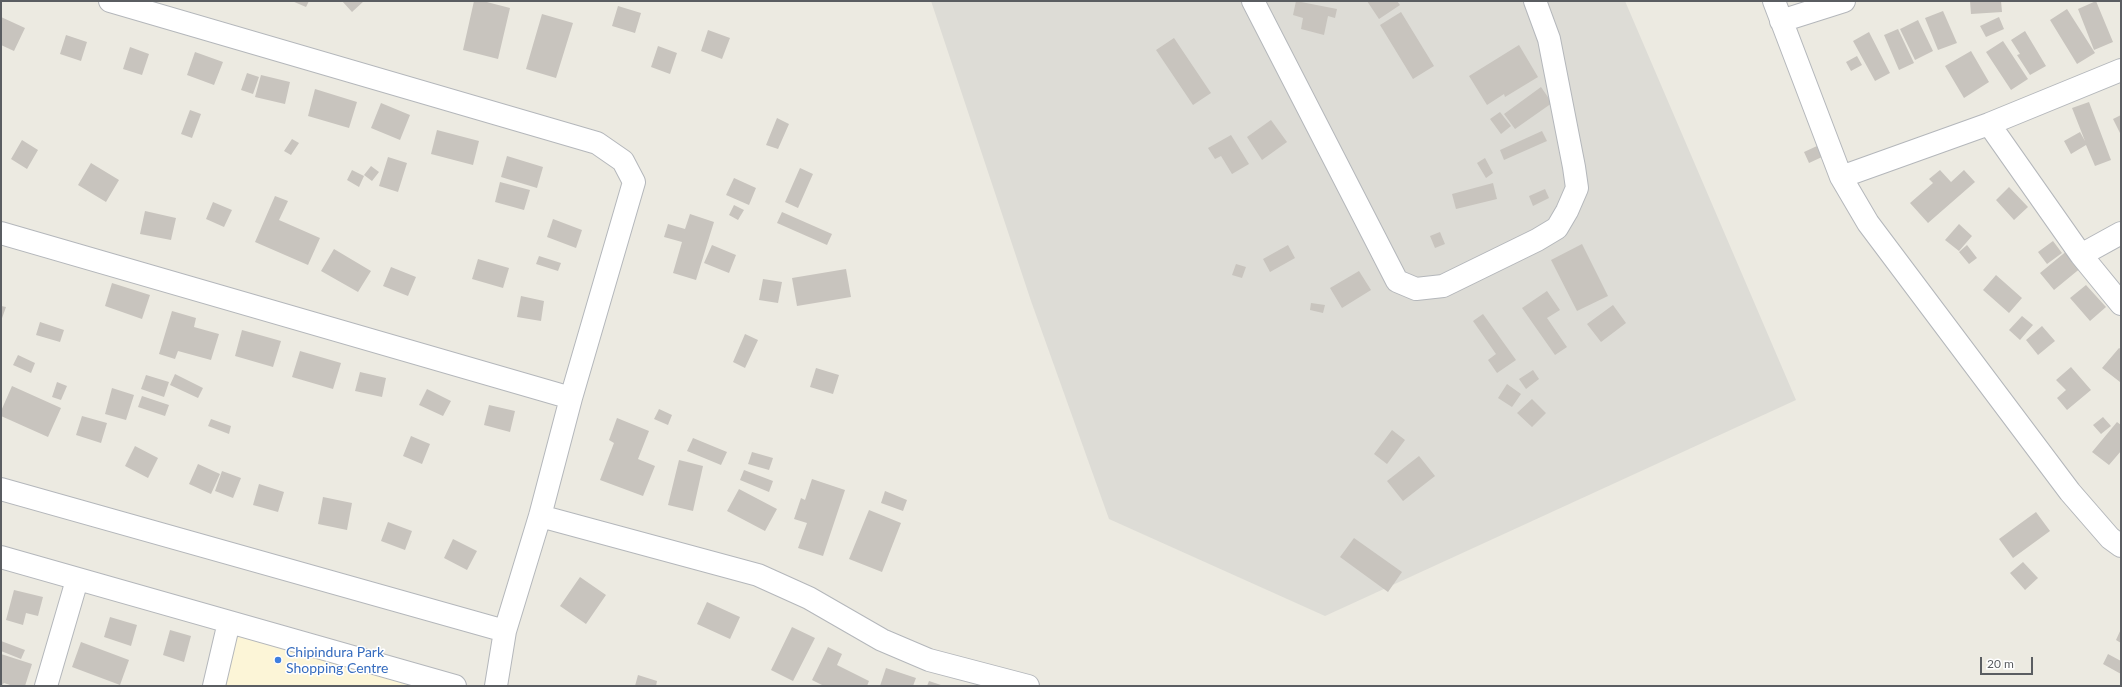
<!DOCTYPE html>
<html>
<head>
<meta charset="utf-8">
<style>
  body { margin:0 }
  #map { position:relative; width:2122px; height:687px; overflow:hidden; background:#eceae1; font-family:Lato,sans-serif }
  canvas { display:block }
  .frame { position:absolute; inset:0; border:2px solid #5a5d61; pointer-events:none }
  .scale { position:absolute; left:1980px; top:657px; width:53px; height:18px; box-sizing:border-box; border:2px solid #5a5d61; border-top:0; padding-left:5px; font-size:12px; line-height:14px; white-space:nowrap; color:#5a5d61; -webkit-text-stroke:3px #fff; paint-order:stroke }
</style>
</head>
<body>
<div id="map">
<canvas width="2122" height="687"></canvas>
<div class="frame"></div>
<div class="scale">20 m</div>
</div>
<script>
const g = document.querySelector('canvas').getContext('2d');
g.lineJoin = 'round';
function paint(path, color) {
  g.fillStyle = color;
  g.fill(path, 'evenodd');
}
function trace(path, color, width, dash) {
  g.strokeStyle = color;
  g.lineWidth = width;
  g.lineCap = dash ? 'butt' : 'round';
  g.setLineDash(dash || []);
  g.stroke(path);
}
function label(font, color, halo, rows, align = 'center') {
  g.font = font + ' Lato,sans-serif';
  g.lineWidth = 3;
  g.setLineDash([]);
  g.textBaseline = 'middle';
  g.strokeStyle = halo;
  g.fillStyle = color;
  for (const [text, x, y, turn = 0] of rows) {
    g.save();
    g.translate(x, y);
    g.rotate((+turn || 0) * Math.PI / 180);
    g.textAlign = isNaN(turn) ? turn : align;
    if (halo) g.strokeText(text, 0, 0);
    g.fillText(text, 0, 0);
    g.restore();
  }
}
paint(new Path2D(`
  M235,634l184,52h-196z`), '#fcf5d7');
paint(new Path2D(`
  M931,1h694l171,399 -471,216 -216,-97 -78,-218z`), '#dddcd6');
paint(new Path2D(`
  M292,1h17l-3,6z
  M342,1h22l-12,11z
  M474,1h9l27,7 -12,51 -35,-9z
  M1296,1l41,8 -2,9 -7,-2 -4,19 -23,-6 2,-11 -10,-3z
  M1367,1h30l3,4 -21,14z
  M1970,1h31l1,11 -31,2z
  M2096,1l17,41 -19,8 -16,-41z
  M618,6l23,7 -6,20 -23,-7z
  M2067,9l28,44 -18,11 -27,-44z
  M1943,11l14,32 -19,7 -13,-32z
  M1401,12l33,54 -21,13 -33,-54z
  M542,14l31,9 -17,55 -30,-9z
  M1,17l24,11 -11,23 -13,-6z
  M1999,17l5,12 -18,8 -6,-11z
  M1918,20l15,31 -18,9 -15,-31z
  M1898,29l16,34 -15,7 -15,-35z
  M708,30l22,8 -8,21 -21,-8z
  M2025,31l21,35 -16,9 -13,-20 3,-1 -9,-14z
  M1869,32l21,41 -15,8 -22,-40z
  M66,35l21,7 -6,19 -21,-7z
  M1174,38l37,55 -18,12 -37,-55z
  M2003,41l25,38 -17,11 -25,-38z
  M1519,45l19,32 -33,20 -1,-3 -17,11 -18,-29z
  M658,46l19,7 -7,21 -19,-7z
  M130,47l19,7 -7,21 -19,-6z
  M1971,51l18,31 -25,16 -19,-32z
  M195,52l28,10 -9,23 -27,-10z
  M1857,56l5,9 -11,6 -5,-9z
  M247,73l12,4 -6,17 -12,-4z
  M261,75l29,7 -5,22 -30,-7z
  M1541,87l11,16 -37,26 -11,-15z
  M315,89l42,13 -8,26 -41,-12z
  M2089,102l22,58 -16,6 -9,-21 -15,9 -7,-13 16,-9 5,9 -13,-33z
  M381,103l29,12 -10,25 -29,-12z
  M190,110l11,4 -9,24 -11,-4z
  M1500,112l11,14 -10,8 -11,-15z
  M2121,115v20l-8,-16z
  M777,118l12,6 -11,25 -12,-4z
  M1271,120l16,22 -25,18 -15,-23z
  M437,130l42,11 -6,24 -42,-11z
  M1542,131l5,10 -43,19 -4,-10z
  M1231,135l18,29 -17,10 -11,-18 -6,3 -7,-11z
  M292,139l7,4 -8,12 -7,-4z
  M22,140l16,10 -11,19 -16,-10z
  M1817,146l5,11 -13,6 -5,-11z
  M507,156l36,11 -6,21 -36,-11z
  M388,157l19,6 -9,29 -19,-6z
  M1485,158l8,15 -7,5 -9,-15z
  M91,163l28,17 -13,22 -28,-17z
  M371,166l8,6 -7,9 -8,-6z
  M800,168l13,6 -15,34 -13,-6z
  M352,170l12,6 -5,11 -12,-7z
  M1940,170l11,12 13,-12 11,12 -47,41 -18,-20 23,-20 -4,-4z
  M734,178l22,10 -7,17 -23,-10z
  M500,182l30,8 -6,20 -29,-8z
  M1493,183l4,16 -41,10 -4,-15z
  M2009,187l19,20 -14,13 -18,-20z
  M1545,189l4,9 -16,8 -4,-10z
  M275,196l13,5 -9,19 41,18 -12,27 -53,-23z
  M213,202l19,8 -8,17 -18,-8z
  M734,205l10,5 -6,10 -9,-5z
  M145,211l31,7 -5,22 -31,-6z
  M782,212l50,22 -5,11 -50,-22z
  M690,214l24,8 -18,58 -23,-7 9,-31 -18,-5 4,-13 17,5z
  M553,219l29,11 -6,18 -29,-11z
  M1959,224l13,12 -13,15 -14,-11z
  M1440,232l5,12 -10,4 -5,-12z
  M2053,241l9,12 -15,11 -9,-12z
  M1582,244l26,52 -31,15 -26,-51z
  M712,245l24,10 -7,18 -25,-10z
  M1288,245l7,13 -25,14 -7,-13z
  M1967,245l10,13 -8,6 -10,-12z
  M2074,245l14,17 -34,28 -14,-17z
  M334,249l37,22 -13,21 -37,-21z
  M539,256l22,7 -3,8 -22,-7z
  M478,259l31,9 -6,20 -31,-9z
  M1236,264l10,3 -4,11 -10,-3z
  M391,267l25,10 -8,19 -25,-10z
  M846,269l5,28 -54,9 -5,-28z
  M1359,271l12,19 -29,18 -12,-20z
  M1996,275l26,23 -13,15 -26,-23z
  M763,279l19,3 -4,21 -19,-3z
  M112,283l38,12 -8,24 -37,-13z
  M2086,285l20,22 -16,14 -20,-23z
  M1547,291l13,19 -13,8 20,29 -12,8 -33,-47z
  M521,296l23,5 -3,20 -24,-4z
  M1311,303l14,2 -2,8 -13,-3z
  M1613,305l13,18 -25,19 -14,-18z
  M1,306l5,1 -5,14z
  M172,311l24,7 -2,9 25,7 -8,26 -33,-9 -3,8 -16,-5z
  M1483,314l33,46 -19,13 -9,-13 8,-6 -23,-33z
  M2022,316l11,9 -13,15 -11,-10z
  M40,322l24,8 -4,12 -24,-7z
  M2042,326l13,15 -17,14 -12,-15z
  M242,330l39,11 -8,26 -38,-11z
  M745,334l13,6 -13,28 -12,-6z
  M2119,348l2,1 -1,33 -18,-14z
  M300,351l41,12 -8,26 -41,-12z
  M18,355l17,8 -4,10 -18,-8z
  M2071,367l20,23 -24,20 -10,-12 9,-8 -10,-10z
  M816,368l23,7 -6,19 -23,-7z
  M1533,370l6,9 -13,10 -7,-10z
  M360,372l26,6 -4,19 -27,-6z
  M175,374l28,14 -5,10 -28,-13z
  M146,375l23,7 -5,15 -23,-8z
  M57,382l10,4 -6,14 -9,-3z
  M1507,384l14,10 -9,13 -14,-9z
  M12,386l49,22 -13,29 -47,-21v-5z
  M112,388l22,7 -8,25 -21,-6z
  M427,389l24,12 -8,15 -24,-11z
  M142,396l27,9 -4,11 -27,-9z
  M1532,399l14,14 -14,14 -15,-14z
  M489,405l26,6 -5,21 -26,-7z
  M659,409l13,6 -4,10 -14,-6z
  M82,416l25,7 -6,20 -25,-8z
  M2103,417l8,9 -10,8 -8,-9z
  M617,418l32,13 -11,28 17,7 -12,30 -43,-16 14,-37 -5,-3z
  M211,419l20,7 -2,8 -21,-8z
  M2117,422l4,3v26l-12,14 -17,-13z
  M1392,430l13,10 -18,24 -13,-10z
  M411,436l19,8 -8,20 -19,-8z
  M693,438l34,14 -6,13 -34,-14z
  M135,446l23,12 -10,20 -23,-12z
  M752,452l21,6 -4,12 -21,-6z
  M1419,456l16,20 -32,25 -16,-20z
  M679,460l24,6 -10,45 -25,-6z
  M198,464l22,10 -9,20 -22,-10z
  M744,470l29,11 -4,11 -29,-12z
  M222,471l19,7 -8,20 -18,-7z
  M812,479l33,11 -22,66 -25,-8 9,-25 -13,-4 7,-21 4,2z
  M259,484l25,8 -6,20 -25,-7z
  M739,489l38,20 -12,22 -38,-20z
  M885,491l22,9 -4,11 -22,-8z
  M323,497l29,6 -5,27 -29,-6z
  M869,510l32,13 -19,49 -33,-13z
  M2036,512l14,19 -37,27 -14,-19z
  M388,522l24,9 -7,19 -24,-9z
  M1354,538l48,34 -14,20 -48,-35z
  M453,539l24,12 -10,19 -23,-12z
  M2023,562l15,16 -13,12 -15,-17z
  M580,577l26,18 -20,29 -26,-18z
  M14,590l29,7 -5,19 -12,-3 -3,12 -17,-5z
  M707,602l33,15 -10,22 -33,-15z
  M110,617l27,8 -6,21 -27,-9z
  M792,627l23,11 -22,43 -22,-11z
  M2121,629v14l-5,-3z
  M170,630l21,6 -7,26 -21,-7z
  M1,641l24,9 -4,9 -20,-8z
  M81,642l48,18 -9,25 -48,-18z
  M828,647l14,7 -5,11 32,16 -2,5h-43l-12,-6z
  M1,654l31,10 -7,22h-12l-9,-3 -3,3z
  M2108,654l13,7v13l-18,-10z
  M886,668l30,10 -3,8h-33z
  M638,675l19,6 -1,5h-21z
  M929,681l15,5h-17z`), '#c8c4be');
const minor = new Path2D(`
  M110,1l487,142 26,18 11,21 -63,216 -31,118 -35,115 -9,55
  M1253,1l144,280 19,8 27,-3 94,-46 20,-12 10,-17 10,-23 -3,-21 -25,-128 -14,-38
  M1774,1l67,176 27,46 202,269 40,46 11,8
  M1781,21l63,-20
  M1989,124l92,131 40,49
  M1841,177l148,-53 132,-54
  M1,233l570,165
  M2081,255l40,-22
  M1,489l504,142
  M540,516l218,59 51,23 73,42 47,20 99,26
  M1,557l454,129
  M46,686l31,-106
  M214,686l15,-64`);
trace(minor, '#b4b7bb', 24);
trace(minor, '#fff', 22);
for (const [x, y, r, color] of [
  [278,660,4,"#3f7fe0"]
]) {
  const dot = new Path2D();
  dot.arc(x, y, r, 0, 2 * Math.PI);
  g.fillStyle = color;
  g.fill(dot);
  trace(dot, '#fff', 1.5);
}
label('14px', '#366cbe', '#fff', [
  ["Chipindura Park",286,652],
  ["Shopping Centre",286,668]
], 'left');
</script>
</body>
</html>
